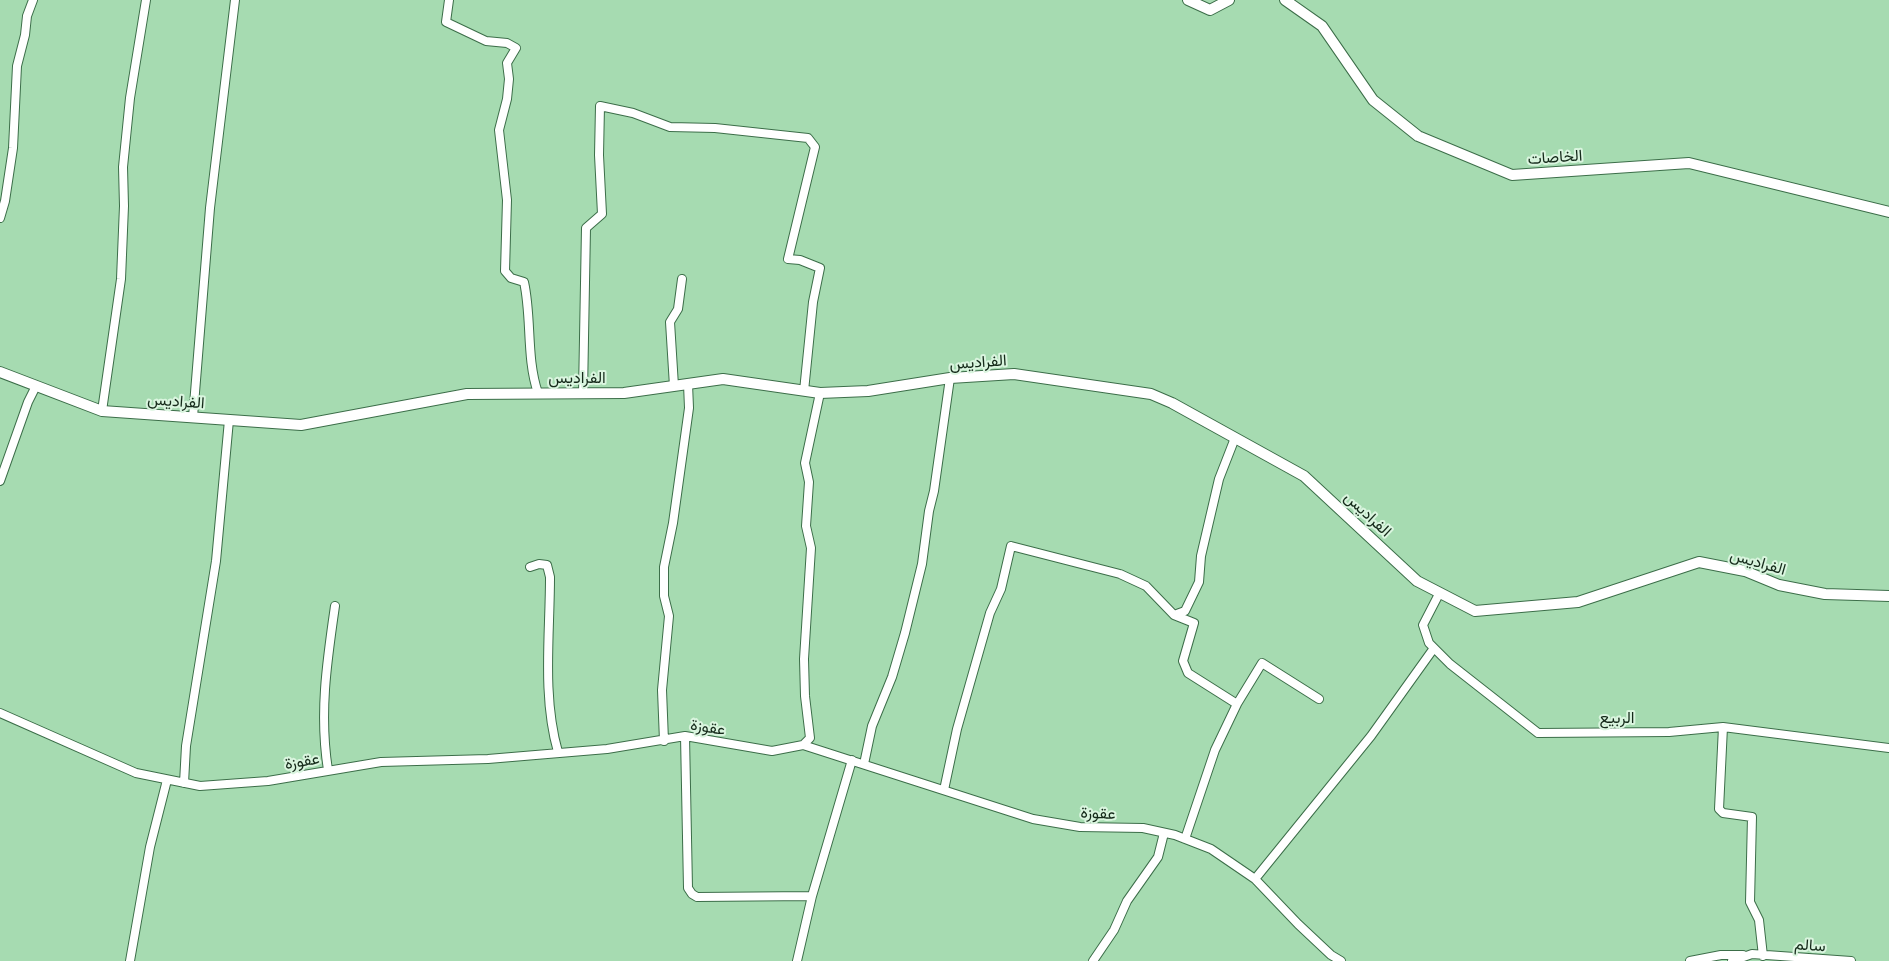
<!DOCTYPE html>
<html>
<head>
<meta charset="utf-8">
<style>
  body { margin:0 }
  canvas { display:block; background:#a6dbb1 }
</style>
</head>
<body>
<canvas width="1889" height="961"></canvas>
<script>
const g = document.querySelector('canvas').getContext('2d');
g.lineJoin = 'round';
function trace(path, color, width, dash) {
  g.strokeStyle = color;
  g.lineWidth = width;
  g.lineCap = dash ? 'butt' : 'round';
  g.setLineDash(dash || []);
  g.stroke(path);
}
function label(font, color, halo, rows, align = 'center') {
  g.font = font + ' "Exo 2",Vazirmatn,sans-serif';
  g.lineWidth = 4;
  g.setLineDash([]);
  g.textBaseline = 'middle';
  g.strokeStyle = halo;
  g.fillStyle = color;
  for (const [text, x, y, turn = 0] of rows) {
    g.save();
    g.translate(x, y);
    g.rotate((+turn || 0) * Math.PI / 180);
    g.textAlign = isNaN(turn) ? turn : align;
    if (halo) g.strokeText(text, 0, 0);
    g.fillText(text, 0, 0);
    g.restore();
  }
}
const minor = new Path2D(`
  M449,0l-3,22 40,19 21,2 9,5 -9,15 2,16 -2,20 -8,31 8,70 -2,71 6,7 13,4c8,36 2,76 14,111
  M0,218l5,-17 8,-53 4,-82 8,-31 2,-19 6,-16
  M674,386l-4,-64 8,-13 4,-30
  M583,393l3,-165 16,-14 -3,-59 1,-49 33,7 37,14 45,1 93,10 7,9 -27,112 12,1 20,8 -7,34 -9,89
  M102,411l19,-132 3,-73 -1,-39 7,-69 16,-98
  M193,417l17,-209 25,-208
  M0,481l28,-79 8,-16
  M530,567l9,-3 8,1 3,12c0,58 -8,119 8,175
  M1439,594l-16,31 6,18 21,21 88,69 131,-1 54,-5 166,21
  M1174,615l11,-4 14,-29 2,-26 18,-77 16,-41
  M1237,704l25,-41 57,36
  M0,713l136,60 64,13 68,-5 113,-19 107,-3 119,-10 78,-13 87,15 31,-6 230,74 47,8 63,1 32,7 36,14 44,30 43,45 33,31 10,6
  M1723,727l-4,82 4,4 29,4 -2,85 9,18 4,36
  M685,736l3,152 4,6 5,3 115,-1 40,-136
  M664,741l-2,-51 7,-74 -5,-20v-29l9,-44 16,-115 -1,-24
  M803,745l7,-7 -5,-42 -1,-37 7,-111 -5,-22 3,-44 -4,-19 15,-70
  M864,764l8,-38 20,-49 13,-44 17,-69 7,-53 5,-20 16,-113
  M328,770c-9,-56 -1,-109 7,-164
  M184,783l2,-37 30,-185 13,-141
  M944,790l13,-61 33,-116 11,-24 10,-43 109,28 26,12 28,29 20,8 -11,38 5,12 49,31 -22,46 -30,89
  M1255,879l116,-143 63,-88
  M130,961l20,-114 17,-67
  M797,961l15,-65
  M1093,961l21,-31 13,-29 31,-44 6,-24
  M1690,961l31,-6h22
  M1732,961l20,-7 99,7`);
const tertiary = new Path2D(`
  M1188,0l22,10 19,-10
  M1285,0l37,26 51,74 45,36 94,39 177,-12 200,49
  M0,372l102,39 199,14 166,-31 157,-1 99,-14 97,14 48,-2 82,-13 64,-4 137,20 21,9 132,73 113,105 58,30 103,-9 121,-40 46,9 34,14 46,9 64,2`);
trace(minor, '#3c6e49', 10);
trace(tertiary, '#3c6e49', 12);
trace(minor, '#fff', 8);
trace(tertiary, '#fff', 10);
label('16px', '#152a1a', '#daf5df', [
  ["الخاصات",1555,157,-4],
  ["الفراديس",978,362,-4],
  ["الفراديس",577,378],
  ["الفراديس",176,401,4],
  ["الفراديس",1368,514,43],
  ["الفراديس",1758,562,16],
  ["الربيع",1617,718],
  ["عقوزة",708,727,9],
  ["عقوزة",302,761,-10],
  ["عقوزة",1098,813,3],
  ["سالم",1810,945,4]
]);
</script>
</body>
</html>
